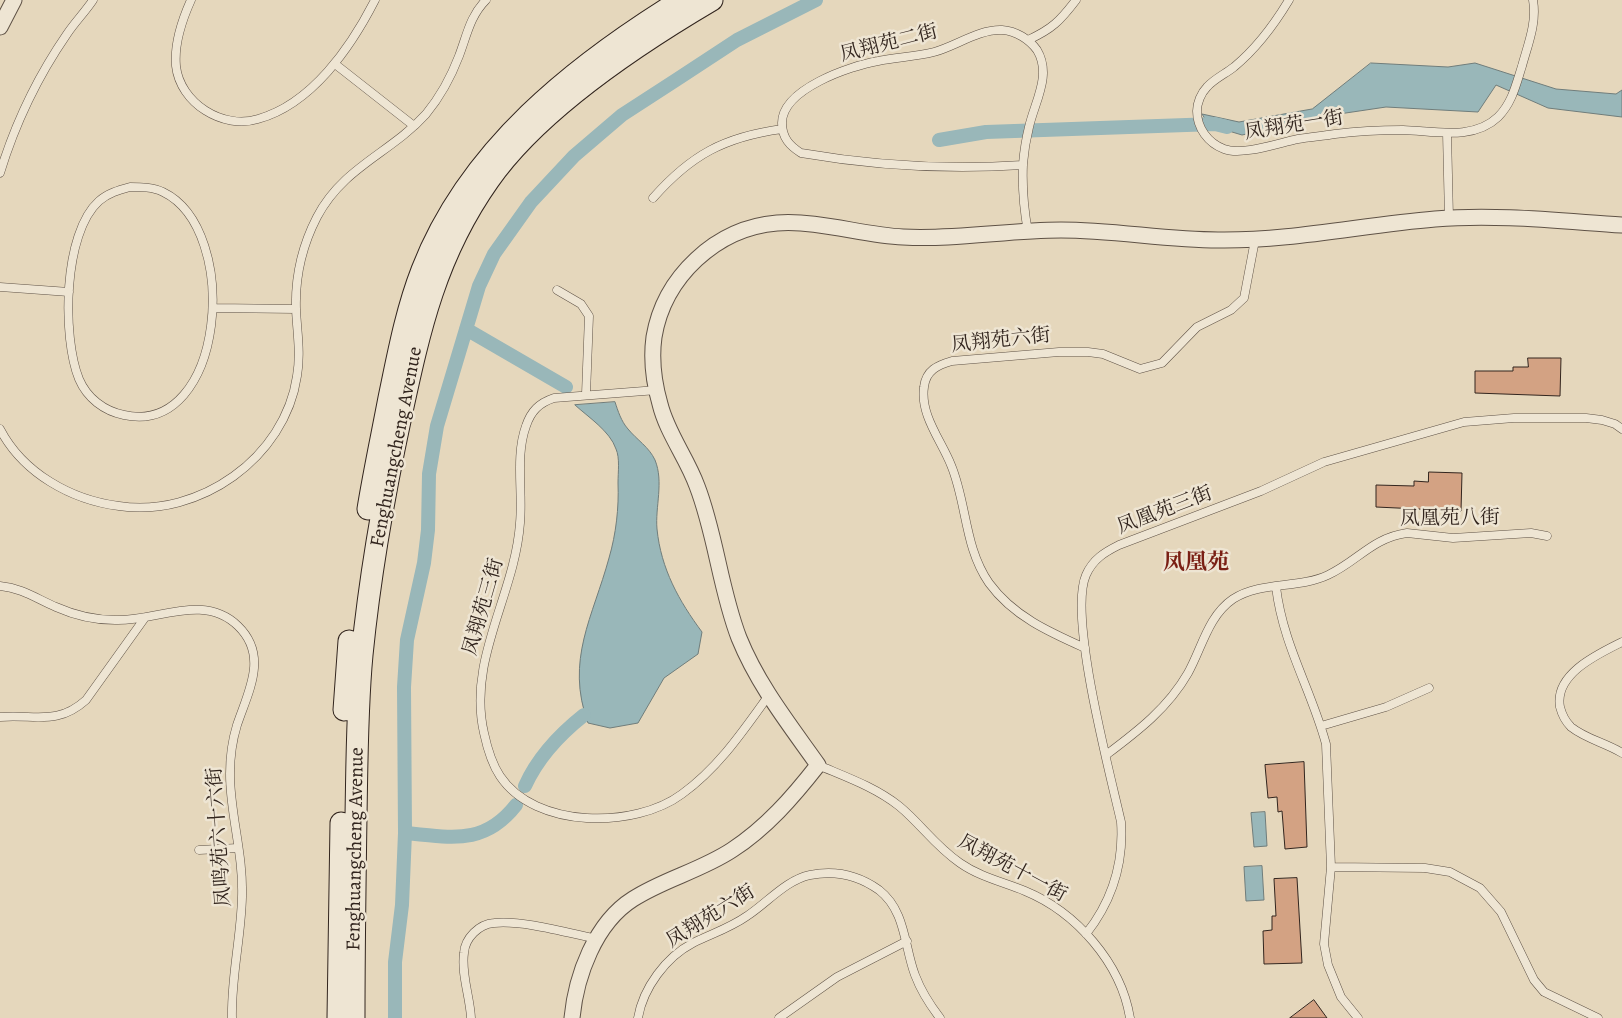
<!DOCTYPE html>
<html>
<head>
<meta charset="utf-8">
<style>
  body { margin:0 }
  canvas { display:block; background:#e5d7bc }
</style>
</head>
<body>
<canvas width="1622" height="1018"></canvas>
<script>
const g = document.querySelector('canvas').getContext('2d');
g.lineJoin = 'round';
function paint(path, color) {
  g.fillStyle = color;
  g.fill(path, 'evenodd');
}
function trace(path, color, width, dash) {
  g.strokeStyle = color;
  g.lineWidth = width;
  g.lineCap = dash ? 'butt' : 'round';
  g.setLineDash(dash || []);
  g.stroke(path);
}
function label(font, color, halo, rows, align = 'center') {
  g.font = font + ' Alegreya,"Noto Serif SC",serif';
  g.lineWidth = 5;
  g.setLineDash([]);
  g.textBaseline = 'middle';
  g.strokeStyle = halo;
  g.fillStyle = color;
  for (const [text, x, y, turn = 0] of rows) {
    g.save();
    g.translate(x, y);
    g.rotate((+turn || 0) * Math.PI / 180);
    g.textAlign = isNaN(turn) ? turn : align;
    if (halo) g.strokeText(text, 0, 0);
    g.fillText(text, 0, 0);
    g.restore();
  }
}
const water = new Path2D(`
  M1371,63l77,4 27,-4 81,26 60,5 6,-4v27l-74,-9 -52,-23 -18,27 -92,-5 -47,7 -97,21 -33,-10 -7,-11 37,8 73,-13z
  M615,402c3,9 6,19 13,27 9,11 21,18 27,31 9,22 0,47 2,69 4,40 22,72 45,103l-4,22 -34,24 -26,45 -28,5 -22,-5c-23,-63 5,-106 21,-165 7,-24 10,-50 9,-75 0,-11 2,-25 -2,-34 -6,-18 -28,-32 -41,-44z
  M1265,812l2,34 -13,1 -3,-34z
  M1262,866l2,34 -18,1 -2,-34z`);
paint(water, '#99b7b9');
trace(water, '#707d7b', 1);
trace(new Path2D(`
  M939,140l47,-8 229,-8 12,3
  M466,329l100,58
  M525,786c13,-29 35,-52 59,-71
  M405,833c46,4 79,13 111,-28
  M395,1018v-56l7,-57 3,-72 -1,-146 3,-47 17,-77 4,-33 1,-56 8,-48 42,-140 15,-32 37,-52 43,-46 48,-41 54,-35 61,-40 79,-40`), '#99b7b9', 14);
const building = new Path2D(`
  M1528,358h33l-1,38 -85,-3v-22h38v-4h15z
  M1429,472l33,1 -1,38 -85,-4v-22l38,1v-5l14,1z
  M1304,762l3,85 -22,2 -3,-38 -4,1 -1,-15 -9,1 -3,-33z
  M1297,878l5,85 -38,1 -1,-33 9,-1v-14h4l-2,-37z
  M1314,1000l13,18h-37z`);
paint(building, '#d3a283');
trace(building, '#32251e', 1);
const service = new Path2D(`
  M191,0c-9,20 -17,44 -15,66 4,37 47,64 82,53 54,-15 93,-72 117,-119
  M1289,0c-15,25 -32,48 -55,67 -9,7 -20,12 -27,20 -6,6 -10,16 -10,24 0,17 11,32 27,38 18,7 54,-6 74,-10 12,-2 25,-3 37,-5 23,-3 46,-4 68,-4 31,1 70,11 95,-13 14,-14 18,-32 24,-51 6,-22 15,-43 11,-66
  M1028,40c24,-11 32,-19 48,-40
  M335,64l79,62
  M1447,133l2,85
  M1023,165c-75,5 -147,1 -222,-12 -11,-7 -19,-15 -19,-30 0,-34 68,-57 96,-62 18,-4 37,-4 56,-9 22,-6 45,-23 68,-22 14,1 27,9 35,20 15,25 -2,51 -8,77 -3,12 -5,25 -6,37 -1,23 1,46 5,68
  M0,173c15,-49 38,-97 67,-139 8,-12 18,-22 26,-34
  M130,187c11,0 23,0 33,5 79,38 62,245 -39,223 -20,-4 -37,-17 -45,-36 -17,-42 -16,-146 20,-178 9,-8 20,-11 31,-14z
  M653,198c38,-43 71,-61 129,-69
  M0,287l69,5
  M557,290l24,14 8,12 -3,78
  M214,308l82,1
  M657,390l-103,8c-15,5 -23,13 -28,28 -11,30 -3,66 -6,97 -5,72 -53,136 -36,210 3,14 8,31 16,43 35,53 135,53 182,18 37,-27 61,-63 87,-99
  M0,429c23,44 71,71 119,77 80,12 166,-48 178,-130 4,-23 0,-44 -1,-67 -1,-32 6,-63 21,-92 26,-50 74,-64 109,-103 14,-17 25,-37 33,-58 8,-21 11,-40 27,-56
  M0,586c22,2 37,13 56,21 18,8 40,13 59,13 41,2 88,-28 123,6 31,30 10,66 -1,99 -19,62 7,112 5,172 -1,41 -11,80 -10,121
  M1276,587c7,58 35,102 50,157l5,123 -7,77 4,21 13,32 17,21
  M1622,642c-24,12 -68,32 -62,65 2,8 5,14 11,20 15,12 35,16 51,26
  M1085,648c-36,-16 -72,-32 -96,-65 -25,-36 -22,-80 -38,-118 -10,-25 -31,-50 -27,-78 2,-17 14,-22 28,-26l107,-9h29l15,2 37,15 22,-6 35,-36 34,-17 13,-12 11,-58
  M0,717c35,-3 57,9 86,-17l58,-81
  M1321,726l65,-19 43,-19
  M1106,755c32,-24 62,-47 82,-82 14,-25 20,-57 45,-74 28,-18 65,-10 95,-24 30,-14 44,-37 79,-42l46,5 78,-5 16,3
  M818,765c28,12 57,22 81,41 22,18 35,39 61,57 20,14 43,19 65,28 51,21 96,72 105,127
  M199,850l39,-2
  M1331,867l94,1 25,4 30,16 21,24 33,68 10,12 54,26
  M1086,934c26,-33 38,-69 35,-112 -11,-49 -53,-206 -35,-247 7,-16 19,-23 33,-30l142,-54 63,-29 140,-40 50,-4h72l16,2 13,4 7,5
  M471,1018c-1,-21 -10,-44 -7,-65 1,-15 15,-29 30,-30 29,-3 74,10 103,16
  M638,1018c5,-30 28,-61 55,-75 18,-9 37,-15 54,-27 20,-13 39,-36 63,-41 25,-5 48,0 69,15 27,21 25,56 36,85 6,16 15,30 25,43
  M779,1018l58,-41 70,-36`);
const minor = new Path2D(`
  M0,27l14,-27
  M572,1018c4,-42 23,-95 61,-119 31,-20 67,-28 99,-49 34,-22 61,-53 86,-85 -29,-41 -60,-80 -79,-127 -19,-49 -23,-103 -42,-152 -10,-28 -30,-53 -37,-82 -6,-21 -9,-45 -6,-67 10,-60 62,-109 123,-114 42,-3 85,12 126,14 53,3 105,-7 158,-7 53,0 105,10 157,10 73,1 144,-15 217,-21 62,-5 125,2 187,6`);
const secondary = new Path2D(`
  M368,509c6,-37 14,-74 21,-111 9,-43 17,-87 33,-128 47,-121 152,-204 259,-270
  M344,710l5,-69
  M338,1018l3,-195
  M354,1018c0,-67 1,-135 2,-202 1,-54 1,-108 6,-161 8,-81 22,-160 39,-239 19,-88 35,-161 88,-236 49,-70 150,-137 223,-180`);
trace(service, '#5f5246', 9);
trace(minor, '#5f5246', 17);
trace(secondary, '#32251e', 23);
trace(service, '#eee5d3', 8);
trace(minor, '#eee5d3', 15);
trace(secondary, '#eee5d3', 21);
label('20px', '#32251e', '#eee5d3', [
  ["凤翔苑二街",889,44,-14],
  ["凤翔苑一街",1294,126,-9],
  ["凤翔苑六街",1001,341,-6],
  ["Fenghuangcheng Avenue",397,447,-79],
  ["凤凰苑三街",1165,511,-21],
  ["凤凰苑八街",1450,519,-1],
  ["凤翔苑三街",484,607,-74],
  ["凤鸣苑六十六街",220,837,-94],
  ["Fenghuangcheng Avenue",356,849,-89],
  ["凤翔苑十一街",1012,869,28],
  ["凤翔苑六街",711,917,-32]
]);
label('bold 22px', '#7a1f14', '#eee5d3', [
  ["凤凰苑",1196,564]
]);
</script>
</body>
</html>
